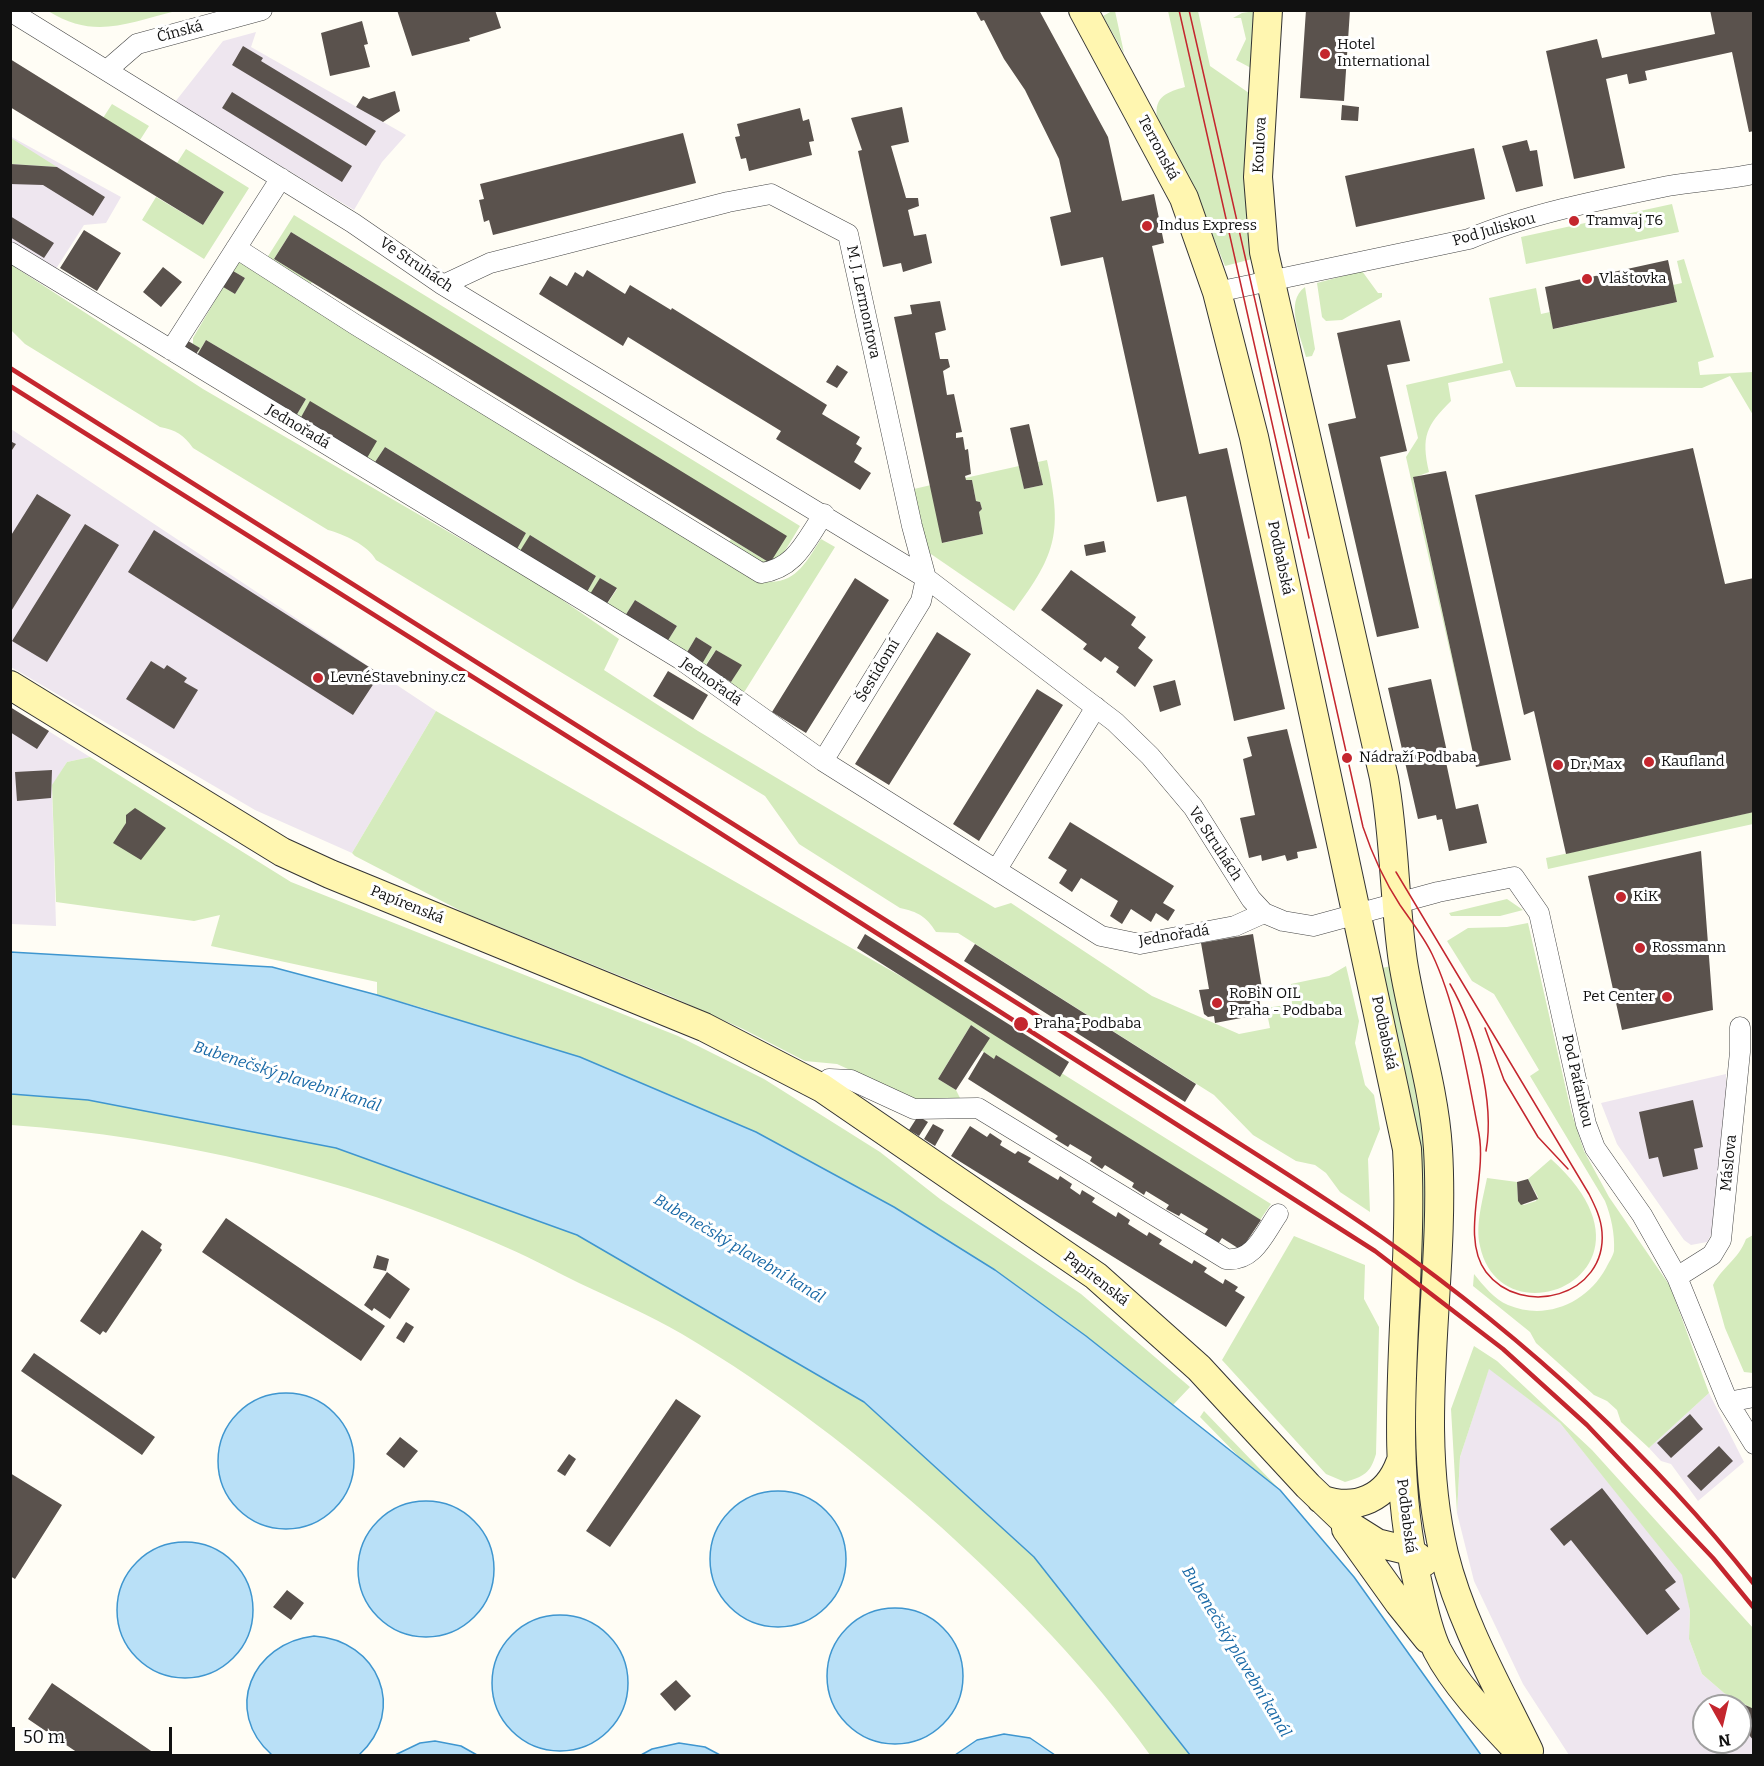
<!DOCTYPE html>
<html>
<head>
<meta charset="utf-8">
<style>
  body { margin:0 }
  #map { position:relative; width:1764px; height:1766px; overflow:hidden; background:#fffdf5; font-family:Bitter,serif }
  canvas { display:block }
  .frame { position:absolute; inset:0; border:12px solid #111; pointer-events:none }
  .north { position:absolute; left:1692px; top:1694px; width:60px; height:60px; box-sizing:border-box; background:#fff; border:2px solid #a0a0a0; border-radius:50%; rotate:172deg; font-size:16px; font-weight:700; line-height:24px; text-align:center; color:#111 }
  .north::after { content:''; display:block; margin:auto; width:21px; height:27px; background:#c4262e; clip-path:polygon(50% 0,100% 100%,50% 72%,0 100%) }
  .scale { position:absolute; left:12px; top:1727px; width:160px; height:27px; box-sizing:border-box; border:3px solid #111; border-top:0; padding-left:8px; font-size:18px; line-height:21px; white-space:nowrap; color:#111; -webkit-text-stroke:4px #fff; paint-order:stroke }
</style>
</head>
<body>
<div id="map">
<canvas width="1764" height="1766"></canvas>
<div class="frame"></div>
<div class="north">N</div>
<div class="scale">50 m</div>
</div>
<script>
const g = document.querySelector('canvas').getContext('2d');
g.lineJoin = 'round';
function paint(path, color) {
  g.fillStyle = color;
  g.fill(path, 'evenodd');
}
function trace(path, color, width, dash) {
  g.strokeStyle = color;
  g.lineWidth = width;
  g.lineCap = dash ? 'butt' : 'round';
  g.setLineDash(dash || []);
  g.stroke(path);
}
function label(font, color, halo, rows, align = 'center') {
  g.font = font + ' Bitter,serif';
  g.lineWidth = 6;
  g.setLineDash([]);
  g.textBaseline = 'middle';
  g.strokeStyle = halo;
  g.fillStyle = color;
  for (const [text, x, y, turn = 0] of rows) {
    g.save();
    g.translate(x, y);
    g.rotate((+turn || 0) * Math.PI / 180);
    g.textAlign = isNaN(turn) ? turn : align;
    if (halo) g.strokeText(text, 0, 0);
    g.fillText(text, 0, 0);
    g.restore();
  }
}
paint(new Path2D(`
  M256,32l-5,15 155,88 -24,27 -28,48 -179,-108 48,-61z
  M10,136l111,61 -15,26 -22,2 -39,61 -34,-22z
  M11,429l425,282 -84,142 -97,-43 -244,-143z
  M10,707l80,50 -23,5 -15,24 4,140 -45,-2z
  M1726,1074v58l-14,101 -5,9 -16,3 -7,-5 -67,-96 -16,-41z
  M1489,1368l71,55 123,152 7,36 -1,28 13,35 22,19 29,16v46h-184l-46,-71 -49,-103 -17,-68 3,-56zM1704,1706h36v36h-36z
  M1709,1393l35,69 -46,39 -27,-37 -10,-3 -12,-13z`), '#eee6ef');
paint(new Path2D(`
  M100,11l1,1 75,-1c-50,12 -81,29 -128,0z
  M1112,11h3l9,42 -21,-37z
  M1168,11h30l12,55 39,27 3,166 -27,7 -35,-87 -33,-62c-3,-21 11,-25 28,-30z
  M1255,11l-4,57 -15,-8 10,-21 -5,-21h-8l9,-5z
  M112,104l37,22 -9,14 -37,-22z
  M11,138l46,29 -46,-3z
  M186,149l63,39 -45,71 -62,-39 14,-23 47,28 21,-33 -47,-29z
  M1672,204l7,28 -153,32 -5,-27z
  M294,215l506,311 -26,43 -46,-25 3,-5 39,24 -402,-284 -77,-47 -17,27 38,23 -3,5 -44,-26z
  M1684,259l30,98 -16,5 2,13 53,-3v43l-23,-39 -28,12 -186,-1 -6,-17 -62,13 3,18c-25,25 -30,35 -22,71l-16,6 63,289 -70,-310 12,-19 -12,-53 97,-22 -14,-65 47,-10 5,26 9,-2 4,17 123,-27 -4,-17 9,-2 -5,-22z
  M239,261l524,320c32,5 43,-19 58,-42l14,8 -92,147 -376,-236 -57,-56 -10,17 -4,-3 10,-17 -100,-59 -8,13 1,-5 -6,-4v-6l30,-51 12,7 10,-16 -12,-7zM385,447l141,86 -9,16 -142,-87zM530,535l66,41 -9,16zM600,578l17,11 -10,15zM635,600l42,26 -10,16 -42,-26zM696,637l16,10 -10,17 -16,-10zM716,650l25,15 -10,17 -26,-16z
  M10,264l193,125 342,199 74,51 -15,31 94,61 297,177 16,-5 141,93 87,38 31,-6 -4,-20 26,-4 -1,-20 38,-8 17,-10 13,55 -4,22 10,42 9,10 6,34 -12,30 2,53 -30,-20 -14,-19 -11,-8 -19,-4 -43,-26 -39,-40 -256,-162 -22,-1c-10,-16 -18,-20 -36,-24l-101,-64 -34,-48 -389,-236c-8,-15 -33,-26 -48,-30l-135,-82c-9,-13 -17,-18 -33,-21l-135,-83 -14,-14z
  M1362,271l16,22h4v4l-40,23 -16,1 -4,-4 -5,-34z
  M1305,287l10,62 -3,7 -6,1c-5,-21 -22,-55 -1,-70z
  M1047,460c15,71 11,92 -33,151l-86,-59 -14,-63 17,-4 12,58 40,-9 -4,-22 3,-3 -2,-7 -4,-1 -4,-21h-6l-1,-2 54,-12 5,23 19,-4 -5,-23z
  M436,711l531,303 304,190 -11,16 -263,-164 -3,3 -13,-9 8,-13 -18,-12 -33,54 18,11 4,8 -7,5 -26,2 -90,-41 -32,-3 -62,-32 -73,-33 -205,-83 -110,-57 -3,-3z
  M90,757l201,125 387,154 86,43 116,73 60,47 141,95 109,93 -18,19 -86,-70 -91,-66 -101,-63 -138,-75 -326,-122 -53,-15v-13l-166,-36 9,-31 -26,6 -138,-19 -4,-117 15,-23z
  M1753,812v12l-205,45 -2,-11z
  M1507,899l16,11 -23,6h-49l-2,-3z
  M1528,923l43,188 13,40 25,46 61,89 39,107 -60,55 -28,-26 -4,-12 -10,-9 -13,-6 -58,-52 -6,-11 -57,-46 1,-12c9,11 20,25 34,31 38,16 79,-2 98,-37 3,-6 7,-12 8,-17 1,-17 -3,-35 -9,-50l-75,-125 9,-6 -45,-76 -22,-13 -25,-40 21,-13 39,-1z
  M1391,966l31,156 4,61 -7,226h-6l-31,-441z
  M10,1094l78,6 248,48 241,87 287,167 170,155 156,198h-40c-60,-84 -132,-158 -209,-228 -81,-72 -166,-138 -259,-193 -33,-19 -69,-35 -103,-51 -28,-14 -56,-29 -85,-41 -152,-66 -319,-105 -483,-117z
  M1551,1159c126,113 -50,187 -71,87 -5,-21 3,-47 7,-68l30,4 1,19 6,4 12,-4 2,-4 -10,-18z
  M1753,1235v138l-9,-1 -19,-44 -12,-43c10,-19 25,-25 33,-46z
  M1294,1236l71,29 -1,34 15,28 -3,127c-6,20 -12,22 -31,28l-19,-8 -104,-114z
  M1474,1346l23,15 95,89 161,178v81l-29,-16 -22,-19 -13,-35 1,-28 -8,-36 -122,-152 -71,-54 -29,88 -3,56 -6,-104z
  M1204,1411l76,79 -36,-28 -44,-45z`), '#d5ebbd');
const water = new Path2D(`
  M10,952l262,15 105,28 203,62 176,75 138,75 101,63 91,66 194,154 74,87 127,178h-291l-156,-198 -170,-155 -287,-167 -241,-87 -248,-48 -77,-6z
  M218 1461a68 68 0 1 1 136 0a68 68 0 1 1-136 0Z
  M710 1559a68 68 0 1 1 136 0a68 68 0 1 1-136 0Z
  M358 1569a68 68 0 1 1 136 0a68 68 0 1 1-136 0Z
  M117 1610a68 68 0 1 1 136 0a68 68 0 1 1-136 0Z
  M827 1676a68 68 0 1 1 136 0a68 68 0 1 1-136 0Z
  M492 1683a68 68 0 1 1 136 0a68 68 0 1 1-136 0Z
  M314,1636c64,4 94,74 45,119h-87c-50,-44 -20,-112 42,-119z
  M1004,1734l26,4 25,17h-100l22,-15z
  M435,1741l26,5 16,9h-82l25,-12z
  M679,1743l26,4 15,8h-79l11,-6z`);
paint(water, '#b9e0f7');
trace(water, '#3f96cf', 1.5);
paint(new Path2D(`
  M397,10h98l6,18 -32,10 1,3 -58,15z
  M975,10h64l69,127 14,64 32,-7 10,49 -12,3 47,208 28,-6 58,261 -51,12 -48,-225 -29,6 -54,-245 -42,9 -11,-49 21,-5 -12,-53 -34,-69 -21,-31 -20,-39 -3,1z
  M1306,10h44l-6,91 -44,-3z
  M1710,10h44v121l-5,1 -17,-80 -87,19 2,9 -18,4 -2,-10 -21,5 19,89 -51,11 -28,-128 51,-12 5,19 113,-24z
  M362,21l6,23 -4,1 6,22 -40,9 -9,-43z
  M243,46l20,12 -2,3 115,70 -10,15 -134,-81z
  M10,59l214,133 -21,33 -193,-118z
  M395,91l5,20 -17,11 -27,-15 7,-11 6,3z
  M232,92l120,74 -10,16 -120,-74z
  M1342,105l17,2 -1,14 -17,-1z
  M902,107l7,35 -18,4 15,52h12l1,8 -11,4 6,26 12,-2 6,29 -29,9 -2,-9 -18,4 -25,-116 4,-1 -11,-32z
  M800,108l3,13 6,-2 5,22 -5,1 3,13 -63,16 -3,-13 -5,1 -6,-22 5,-1 -3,-12z
  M683,133l13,50 -203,52 -4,-15 -5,2 -5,-22 5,-1 -4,-15z
  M1527,140l3,11 7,-1 6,36 -27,6 -14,-46z
  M1474,148l11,51 -129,28 -11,-51z
  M10,164l47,3 48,30 -12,19 -50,-31 -33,-1z
  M10,216l44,27 -10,15 -34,-21z
  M84,230l37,23 -24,38 -37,-23z
  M291,232l496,304 -17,27 -496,-304z
  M1668,260l9,42 -124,27 -8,-42z
  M163,267l19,15 -21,25 -18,-15z
  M228,268l17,10 -10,16 -17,-10z
  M587,270l38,24 5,-9 41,25 1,-2 155,97 -5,9 38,23 -4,7 6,4 -8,14 17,11 -11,17 -84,-51 5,-8 -77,-47 -76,-47 -5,9 -84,-52 11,-18 17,10 8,-14 8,5z
  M940,301l6,29 -11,3 5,26h8l2,8 -7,4 4,24 7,-1 8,38 -6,1v5l7,-1 2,13 3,-1 3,25 -6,2 1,4h6l4,21 4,1 2,7 -3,3 4,22 -41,9 -48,-226 18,-3 -2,-9z
  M1400,320l10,41 -23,4 20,86 -27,6 39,171 -42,9 -49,-213 28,-6 -19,-85z
  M183,338l17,10 -5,8 -17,-10z
  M206,340l100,59 -10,17 -100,-59z
  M837,365l11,7 -11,16 -11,-6z
  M310,401l67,40 -10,17 -67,-39z
  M1029,424l14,61 -19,4 -14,-61z
  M10,441l6,3 -6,9z
  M385,447l141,86 -9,16 -142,-87z
  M1693,448l32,136 29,-6v234l-188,42 -32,-143 -10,4 -49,-220z
  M1446,471l65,289 -35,7 -63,-290z
  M37,494l34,21 -61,98v-76z
  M85,524l34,21 -72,117 -35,-21z
  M154,530l226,144 -27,41 -225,-143z
  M530,535l66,41 -9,16 -67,-41z
  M1104,541l2,11 -20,4 -2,-11z
  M1071,570l65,47 -5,8 15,12 -8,11 15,12 -18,27 -19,-15 3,-5 -14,-10 -4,5 -18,-13 4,-5 -46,-34z
  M600,578l17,10 -11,17 -16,-11z
  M855,578l34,22 -83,133 -34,-21z
  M635,600l42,26 -10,16 -42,-26z
  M937,632l34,22 -82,131 -34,-21z
  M696,637l16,10 -10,17 -16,-10z
  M716,650l26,15 -11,17 -26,-15z
  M151,661l13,8 3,-4 20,13 -3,4 14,8 -24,39 -48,-30z
  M668,671l40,24 -15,25 -40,-24z
  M1431,679l18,82 -3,1 10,47 22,-5 9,39 -38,8 -7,-32 -5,1 -1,-5 -18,4 -30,-131z
  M1175,680l6,25 -21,7 -7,-26z
  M1037,689l26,16 -84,136 -26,-17z
  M10,707l39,24 -12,18 -27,-17z
  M1287,729l30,119 -20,4 1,6 -11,3 -2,-6 -23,6 -1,-6 -12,3 -9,-40 15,-3 -12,-56 9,-3 -5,-19z
  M52,770l-1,28 -34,3 -2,-29z
  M135,808l31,20 -25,32 -28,-17 13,-20v-8z
  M1070,822l104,64 -11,17 12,7 -7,11 -12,-8 -5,9 -20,-13 -9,15 -12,-8 8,-15 -37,-23 -9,14 -13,-9 8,-13 -19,-12z
  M1701,851l12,159 -91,20 -34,-154z
  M865,934l204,128 -9,15 -203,-129z
  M1253,934l9,54 -5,1 5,25 -47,9 -1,-7 -6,1 -4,-3 -5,-24 10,-1 -8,-46z
  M975,944l221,140 -11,18 -221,-141z
  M971,1025l19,13 -34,52 -18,-11z
  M984,1052l10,7 2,-4 265,165 -20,30 -19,-12 -4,6 -14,-9 4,-6 -27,-16 -2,3 -13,-7 3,-4 -23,-14 -2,4 -12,-8 2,-4 -29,-18 -3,4 -12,-8 2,-4 -22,-13 -2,3 -13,-8 3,-3 -90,-57z
  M1693,1100l10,47 -9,2 4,20 -35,8 -5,-20 -9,2 -10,-47z
  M918,1116l10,6 -9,14 -10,-6z
  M933,1124l11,6 -9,16 -11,-7z
  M970,1126l17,11 3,-4 12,8 -2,4 15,9 3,-3 13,7 -3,4 30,18 2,-4 12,8 -2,4 10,7 2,-5 13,8 -3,4 24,15 2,-5 12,8 -2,4 19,12 2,-4 13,8 -3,4 33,20 2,-4 13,8 -3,4 19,12 2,-5 13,8 -3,4 10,6 -19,30 -275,-171z
  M1528,1179l10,20 -17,6 -3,-4 -1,-19z
  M226,1218l159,108 -24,35 -159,-109z
  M142,1230l20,14 -2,4 2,2 -56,83 -3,-2 -3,4 -20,-14z
  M377,1255l12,4 -3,12 -13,-3z
  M387,1272l23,17 -20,30 -16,-11 -2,3 -8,-6z
  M406,1322l8,5 -10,16 -8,-5z
  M34,1353l121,84 -13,18 -121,-84z
  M676,1399l25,17 -91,131 -24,-16z
  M1690,1414l13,15 -32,29 -14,-15z
  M400,1437l18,14 -14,17 -18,-14z
  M1719,1446l14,15 -32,30 -14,-15z
  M569,1454l7,5 -11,17 -8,-5z
  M10,1473l52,32 -47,74 -5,-3z
  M1602,1488l74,94 -11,8 15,19 -33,26 -76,-95 -7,6 -14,-17z
  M287,1590l17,13 -13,17 -18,-13z
  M676,1680l15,16 -16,15 -15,-17z
  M52,1683l105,72h-76l-53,-36z
  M1743,1704l11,5v32l-14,-17v-17z`), '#5a524d');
const street = new Path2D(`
  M10,11l343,212 90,62 483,293 189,144 35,34 43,51 58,92 13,14 19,8 30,5 125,-34 76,-15 25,36 47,211 9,24 47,67 35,62 51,125 26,42
  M107,70l30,-26 125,-34
  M236,248l120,77 405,248c35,-5 44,-32 63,-59
  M10,252l670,407 143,102 278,175 39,8 95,-18 29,-13
  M443,285l47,-22 238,-61 43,-8 77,40 64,292 14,52 -5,23 -98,160
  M1217,292l252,-53c59,-25 135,-40 199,-53 28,-5 57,-6 86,-12
  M171,350l110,-172
  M997,869l99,-162
  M822,1088l7,-9 22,1 63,29 64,-1 248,151c28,3 38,-25 52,-45
  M1677,1277l35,-22 9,-15 19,-188v-25
  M1728,1402l26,-5`);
const secondary = new Path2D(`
  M1083,10l101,188 33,94 37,145 153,712c8,144 -24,288 10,431 5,22 10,49 20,70 19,37 57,75 86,106
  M1268,10l-10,167 6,75 120,526c11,61 10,123 19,184 10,63 31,123 35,187 8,134 -26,272 6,405 17,69 54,133 85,197
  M10,685l272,167 48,22 374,153 118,61 274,188 103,92 109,118 42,40 27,17 33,8 14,11
  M1321,1499c35,13 66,-1 79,-36
  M1346,1529l53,74 29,36`);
trace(street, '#444', 21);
trace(secondary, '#333', 30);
trace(street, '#fff', 20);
trace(secondary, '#fff6b0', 28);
trace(new Path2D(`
  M1179,10l184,817c9,27 22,55 37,78 11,16 24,32 32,49 25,52 36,124 47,180 8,44 -19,103 7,138 36,47 121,24 116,-40 -1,-14 -7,-26 -13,-38l-193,-322
  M1189,10l120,528
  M1450,984c25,43 45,118 36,167
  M1485,1028l19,52 34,57 30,32`), '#c4262e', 1.5);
trace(new Path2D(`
  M10,368l1194,753c60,38 121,76 179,117 137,97 266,213 371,346
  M10,386l633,398 732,467 128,98 84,76 126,133 41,50`), '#c4262e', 4.5);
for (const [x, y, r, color] of [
  [1325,54,6,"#c4262e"],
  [1574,221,6,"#c4262e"],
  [1147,226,6,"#c4262e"],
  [1587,279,6,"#c4262e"],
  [318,678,6,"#c4262e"],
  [1347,758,6,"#c4262e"],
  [1649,762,6,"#c4262e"],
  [1558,765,6,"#c4262e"],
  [1621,897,6,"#c4262e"],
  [1640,948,6,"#c4262e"],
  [1667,997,6,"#c4262e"],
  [1217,1003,6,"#c4262e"],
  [1021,1024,8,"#c4262e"]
]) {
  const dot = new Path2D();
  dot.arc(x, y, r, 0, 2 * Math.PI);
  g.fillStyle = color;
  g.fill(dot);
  trace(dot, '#fff', 2);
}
label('15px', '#111', '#fff', [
  ["Čínská",180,32,-15],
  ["Koulova",1260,145,-87],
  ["Terronská",1158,148,62],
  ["Pod Juliskou",1494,230,-16],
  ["Ve Struhách",416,265,34],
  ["M. J. Lermontova",863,302,78],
  ["Jednořadá",298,427,31],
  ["Podbabská",1280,558,78],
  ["Šestidomí",878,671,-59],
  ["Jednořadá",711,682,35],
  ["Ve Struhách",1215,844,57],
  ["Papírenská",407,905,22],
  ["Jednořadá",1174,936,-9],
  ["Podbabská",1384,1033,78],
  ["Pod Paťankou",1577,1081,77],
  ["Máslova",1729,1163,-84],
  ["Papírenská",1096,1279,38],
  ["Podbabská",1406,1516,83]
]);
label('15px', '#111', '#fff', [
  ["Hotel",1337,45],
  ["International",1337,62],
  ["Tramvaj T6",1586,221],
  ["Indus Express",1159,226],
  ["Vlaštovka",1599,279],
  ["LevnéStavebniny.cz",330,678],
  ["Nádraží Podbaba",1359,758],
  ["Kaufland",1661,762],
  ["Dr. Max",1570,765],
  ["KiK",1633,897],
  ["Rossmann",1652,948],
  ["RoBiN OIL",1229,994],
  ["Praha - Podbaba",1229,1011],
  ["Pet Center",1655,997,"right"],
  ["Praha-Podbaba",1034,1024]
], 'left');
label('italic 16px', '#1768a6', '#fff', [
  ["Bubenečský plavební kanál",287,1077,18],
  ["Bubenečský plavební kanál",739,1249,31],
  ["Bubenečský plavební kanál",1236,1652,59]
]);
</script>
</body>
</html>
